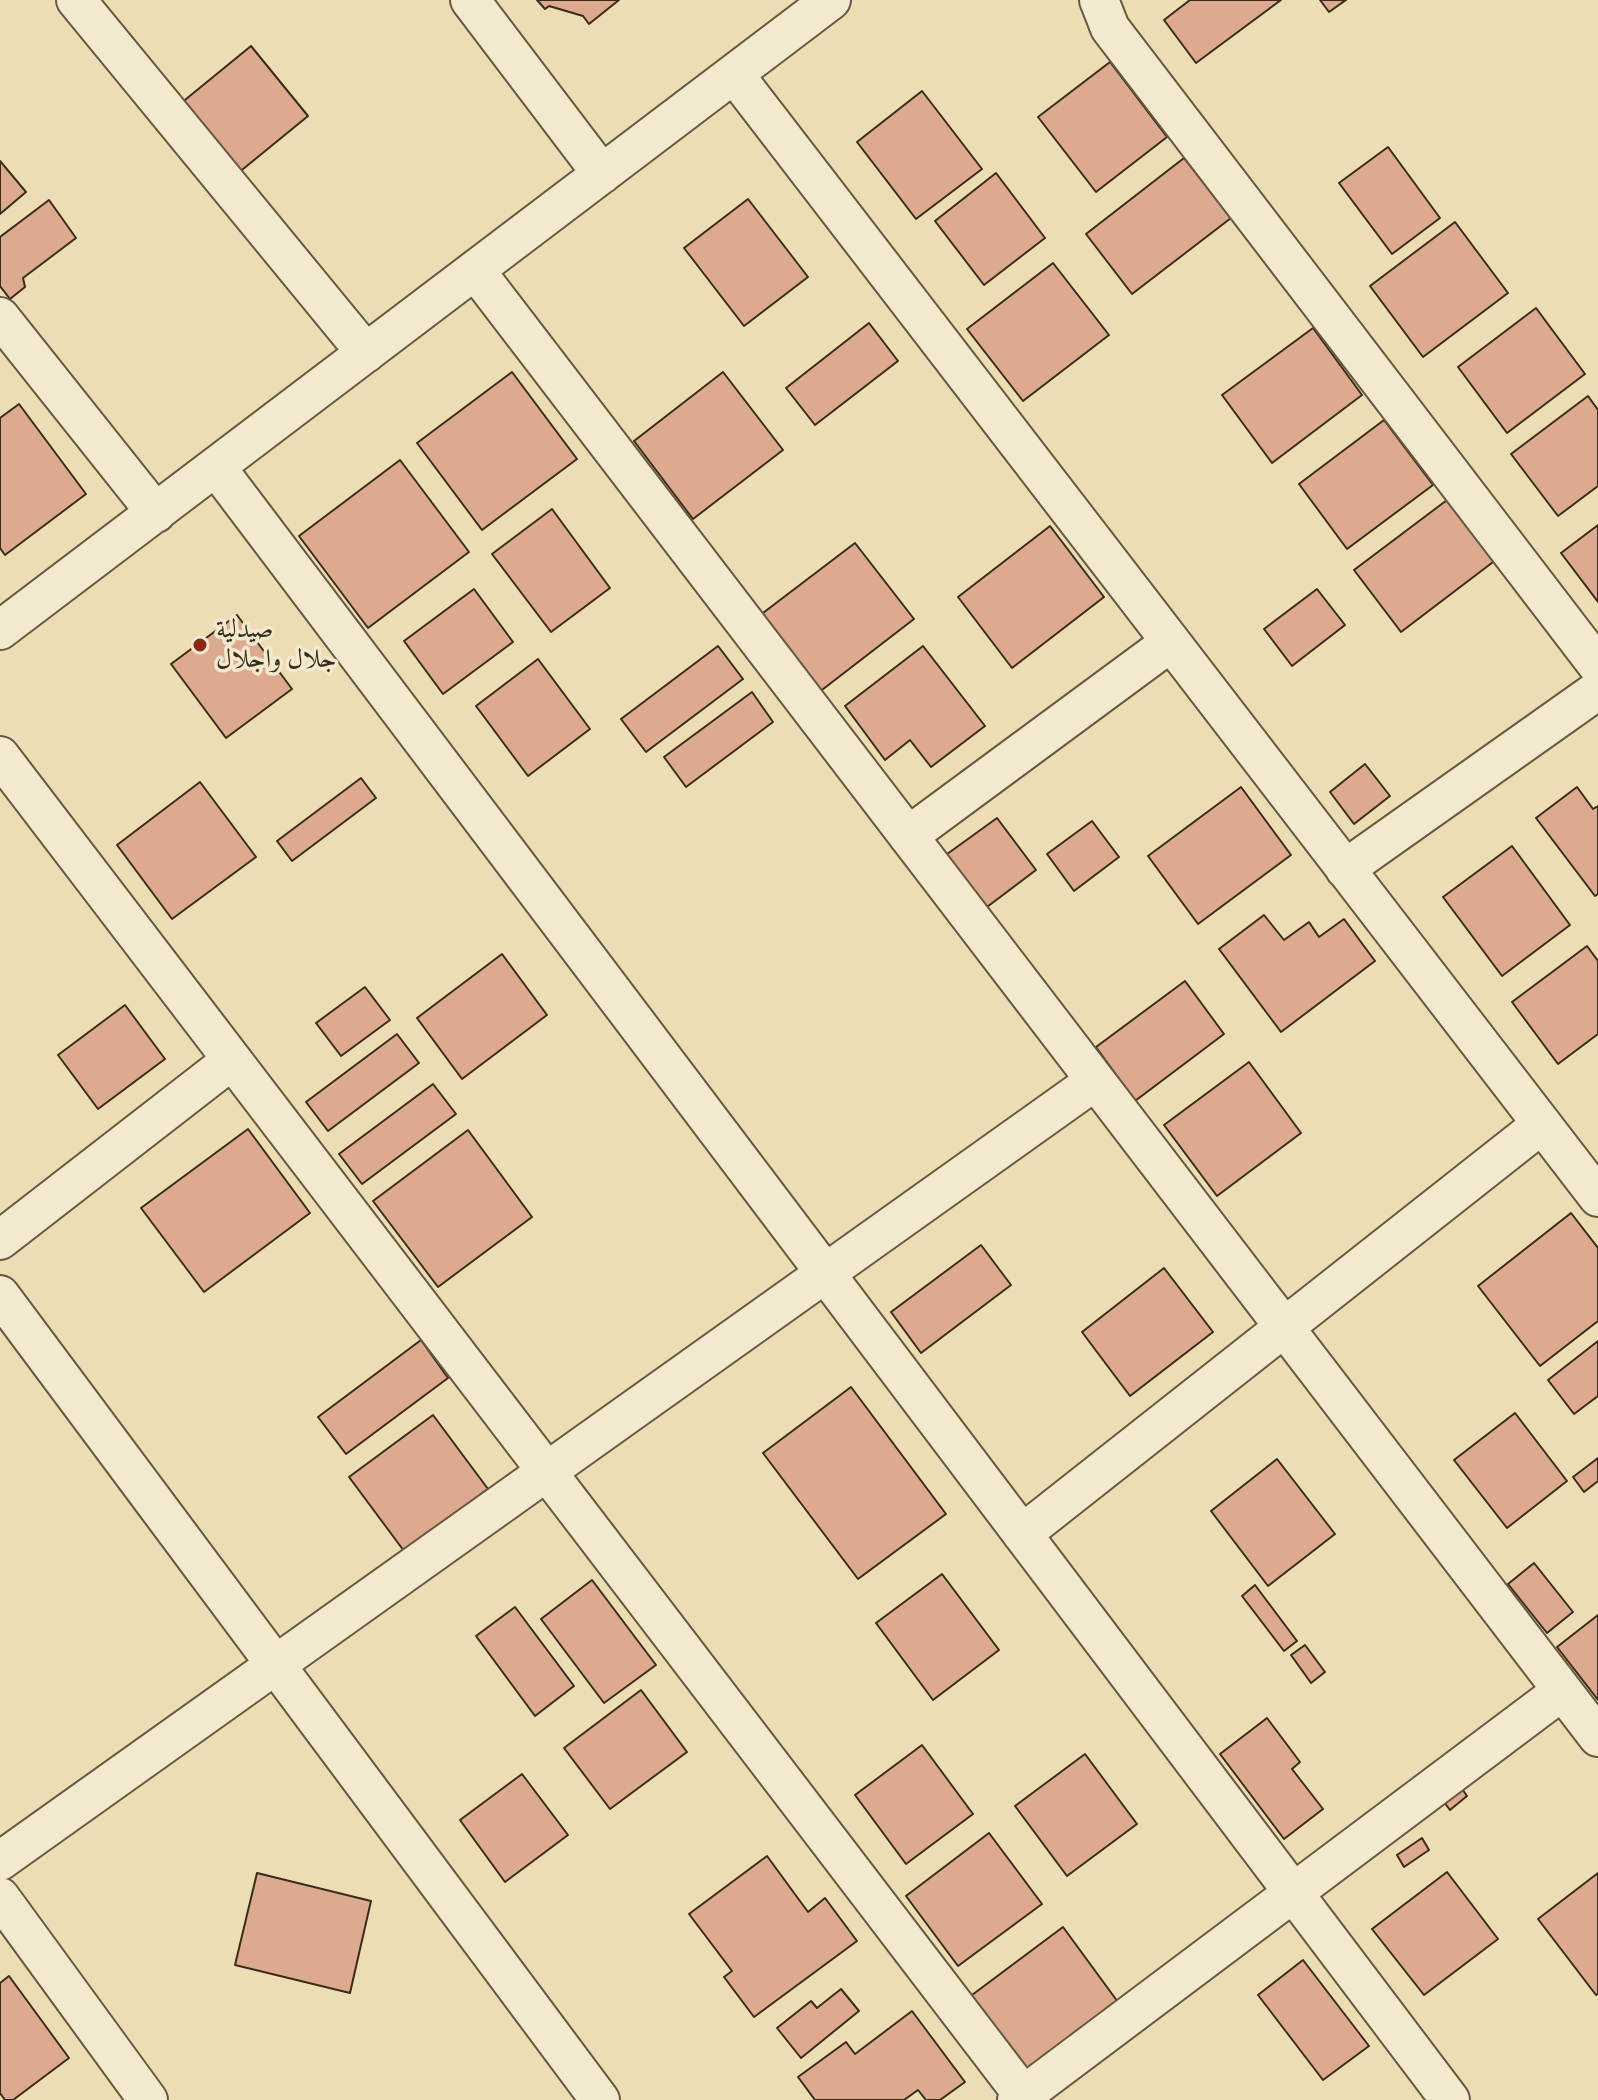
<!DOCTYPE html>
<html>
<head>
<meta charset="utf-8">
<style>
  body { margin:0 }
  canvas { display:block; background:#edddb3 }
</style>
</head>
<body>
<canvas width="1598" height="2100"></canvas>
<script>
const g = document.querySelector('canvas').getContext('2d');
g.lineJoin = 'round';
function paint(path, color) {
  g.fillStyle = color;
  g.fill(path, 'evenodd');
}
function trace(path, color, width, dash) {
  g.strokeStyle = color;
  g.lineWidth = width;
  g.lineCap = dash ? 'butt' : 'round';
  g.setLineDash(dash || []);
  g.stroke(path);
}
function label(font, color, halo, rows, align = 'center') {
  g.font = font + ' "Gentium Book Plus",Amiri,serif';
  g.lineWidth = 7;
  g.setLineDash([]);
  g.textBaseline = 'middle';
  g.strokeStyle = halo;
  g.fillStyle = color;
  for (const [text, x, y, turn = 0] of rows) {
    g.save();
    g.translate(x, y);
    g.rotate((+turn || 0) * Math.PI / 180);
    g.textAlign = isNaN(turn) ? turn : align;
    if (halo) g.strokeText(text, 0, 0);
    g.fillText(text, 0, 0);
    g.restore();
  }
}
const building = new Path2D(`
  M537,0h82l-30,24 -6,-8 -34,-10 -4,3z
  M1190,0h91l-85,63 -32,-43z
  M1320,0h26l-17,12z
  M251,46l57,70 -71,58 -57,-70z
  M1110,62l57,75 -71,55 -58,-75z
  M922,91l60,78 -66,50 -59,-77z
  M1388,147l52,71 -48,36 -53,-71z
  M1184,158l47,60 -99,76 -46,-60z
  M0,161l26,31 -26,22z
  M996,173l49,65 -61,47 -49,-64z
  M748,199l60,78 -64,49 -60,-78z
  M49,200l27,38 -53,40 2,9 -15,12 -10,-13v-49z
  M1455,222l53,71 -85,64 -53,-71z
  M1053,263l56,72 -86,66 -56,-72z
  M1536,308l49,66 -78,59 -49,-66z
  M869,323l29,38 -83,64 -29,-37z
  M1313,328l49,67 -90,68 -50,-68z
  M512,372l65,87 -95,71 -65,-87z
  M723,372l60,78 -90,69 -59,-78z
  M1588,396l10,14v76l-40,30 -47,-62z
  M19,404l67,90 -81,61 -5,-7v-130z
  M1384,420l49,65 -86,64 -48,-65z
  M400,460l69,92 -101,76 -69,-92z
  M1451,497l46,62 -96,73 -47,-62z
  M552,509l58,79 -59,44 -59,-78z
  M1598,525v77l-37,-49z
  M1050,526l54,71 -92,71 -54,-71z
  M855,543l59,76 -96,74 -59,-77z
  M474,589l39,53 -70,52 -39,-53z
  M1317,589l28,36 -53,41 -28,-37z
  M237,615l55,74 -66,49 -55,-74z
  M718,646l25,33 -97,73 -25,-33z
  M923,646l62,80 -54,41 -21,-27 -25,20 -40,-54z
  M538,659l52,70 -62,47 -52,-70z
  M752,692l21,30 -87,65 -22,-30z
  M1365,764l25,32 -36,28 -24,-32z
  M361,778l15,20 -84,63 -15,-20z
  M200,782l56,75 -84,62 -55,-74z
  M1241,787l50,68 -93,69 -50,-68z
  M1577,787l16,22 5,-3v88l-3,2 -59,-78z
  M997,818l39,52 -53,40 -40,-53z
  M1092,821l27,36 -45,34 -27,-37z
  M1512,846l58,79 -68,51 -59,-79z
  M1264,915l20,25 25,-18 10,15 25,-18 31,42 -94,71 -62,-83z
  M1587,946l11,15v73l-40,30 -46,-62z
  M502,954l45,61 -85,64 -45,-61z
  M1185,981l39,53 -89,67 -39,-54z
  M365,987l25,33 -49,36 -25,-33z
  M125,1005l40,54 -67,50 -40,-54z
  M397,1034l22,29 -91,68 -22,-29z
  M1249,1062l52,71 -84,63 -53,-71z
  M433,1084l23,30 -94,70 -23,-30z
  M248,1129l62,84 -106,79 -63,-84z
  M468,1130l64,87 -94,70 -65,-86z
  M1571,1213l27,35v73l-58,45 -62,-80z
  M981,1245l30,40 -90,68 -30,-41z
  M1164,1268l49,64 -83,64 -48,-64z
  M421,1340l27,38 -102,76 -28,-37z
  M1598,1341v55l-24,18 -26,-34z
  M851,1387l95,127 -88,65 -95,-126z
  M1515,1413l52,68 -60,47 -53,-68z
  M433,1415l55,74 -84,62 -55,-74z
  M1598,1458v23l-14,11 -11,-15z
  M1277,1459l58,75 -67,52 -57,-75z
  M1534,1563l39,49 -26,21 -39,-49z
  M942,1574l57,76 -66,50 -57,-77z
  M592,1580l64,85 -52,38 -63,-84z
  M1255,1585l42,56 -13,10 -42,-55z
  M515,1607l59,79 -39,30 -59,-80z
  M1598,1615v85l-41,-53z
  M1305,1645l20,27 -14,11 -20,-28z
  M641,1690l46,62 -77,57 -46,-61z
  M1267,1718l33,44 -8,7 31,40 -39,30 -64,-85z
  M922,1745l51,69 -67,50 -51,-69z
  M1085,1754l52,70 -70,52 -52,-70z
  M522,1774l46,61 -63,47 -45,-62z
  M1458,1783l9,13 -17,14 -10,-13z
  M989,1833l53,71 -84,62 -52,-70z
  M1422,1838l7,12 -25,17 -7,-12z
  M767,1856l41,56 17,-14 32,43 -103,76 -30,-40 8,-6 -43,-57z
  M1447,1872l51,67 -74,56 -52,-66z
  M257,1873l114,28 -21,92 -115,-28z
  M1598,1873v121l-2,1 -58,-76z
  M1063,1927l63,86 -94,70 -64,-85z
  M1303,1960l66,86 -46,34 -65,-85z
  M9,1976l60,82 -56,42h-8l-5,-7v-110z
  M841,1989l18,22 -58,47 -24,-30 34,-27 6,7z
  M912,2011l53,71 -25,18h-14l-8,-10 -14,10h-89l-17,-23 48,-35 9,12z`);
paint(building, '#ddaa90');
trace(building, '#392c1b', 2);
const minor = new Path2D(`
  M76,0l290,353
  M470,0l132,174
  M1099,0l11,28 488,638
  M734,74l864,1123
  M475,270l1123,1467
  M0,317l156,196
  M216,467l1234,1633
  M0,630l831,-630
  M0,756l1027,1344
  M908,836l263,-194
  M1345,869l253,-179
  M0,1240l232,-180
  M0,1295l600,805
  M1022,1534l520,-410
  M0,1861l1095,-780
  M0,1897l148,203
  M1017,2100l545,-409`);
trace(minor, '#665841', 42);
trace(minor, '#f3e9ce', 38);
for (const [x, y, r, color] of [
  [200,645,8,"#8f2418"]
]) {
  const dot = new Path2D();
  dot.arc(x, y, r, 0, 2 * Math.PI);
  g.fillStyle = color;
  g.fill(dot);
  trace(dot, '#f3e9ce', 3);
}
label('26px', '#392c1b', '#f3e9ce', [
  ["صيدلية",216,630],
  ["جلال واجلال",216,660]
], 'left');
</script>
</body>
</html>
